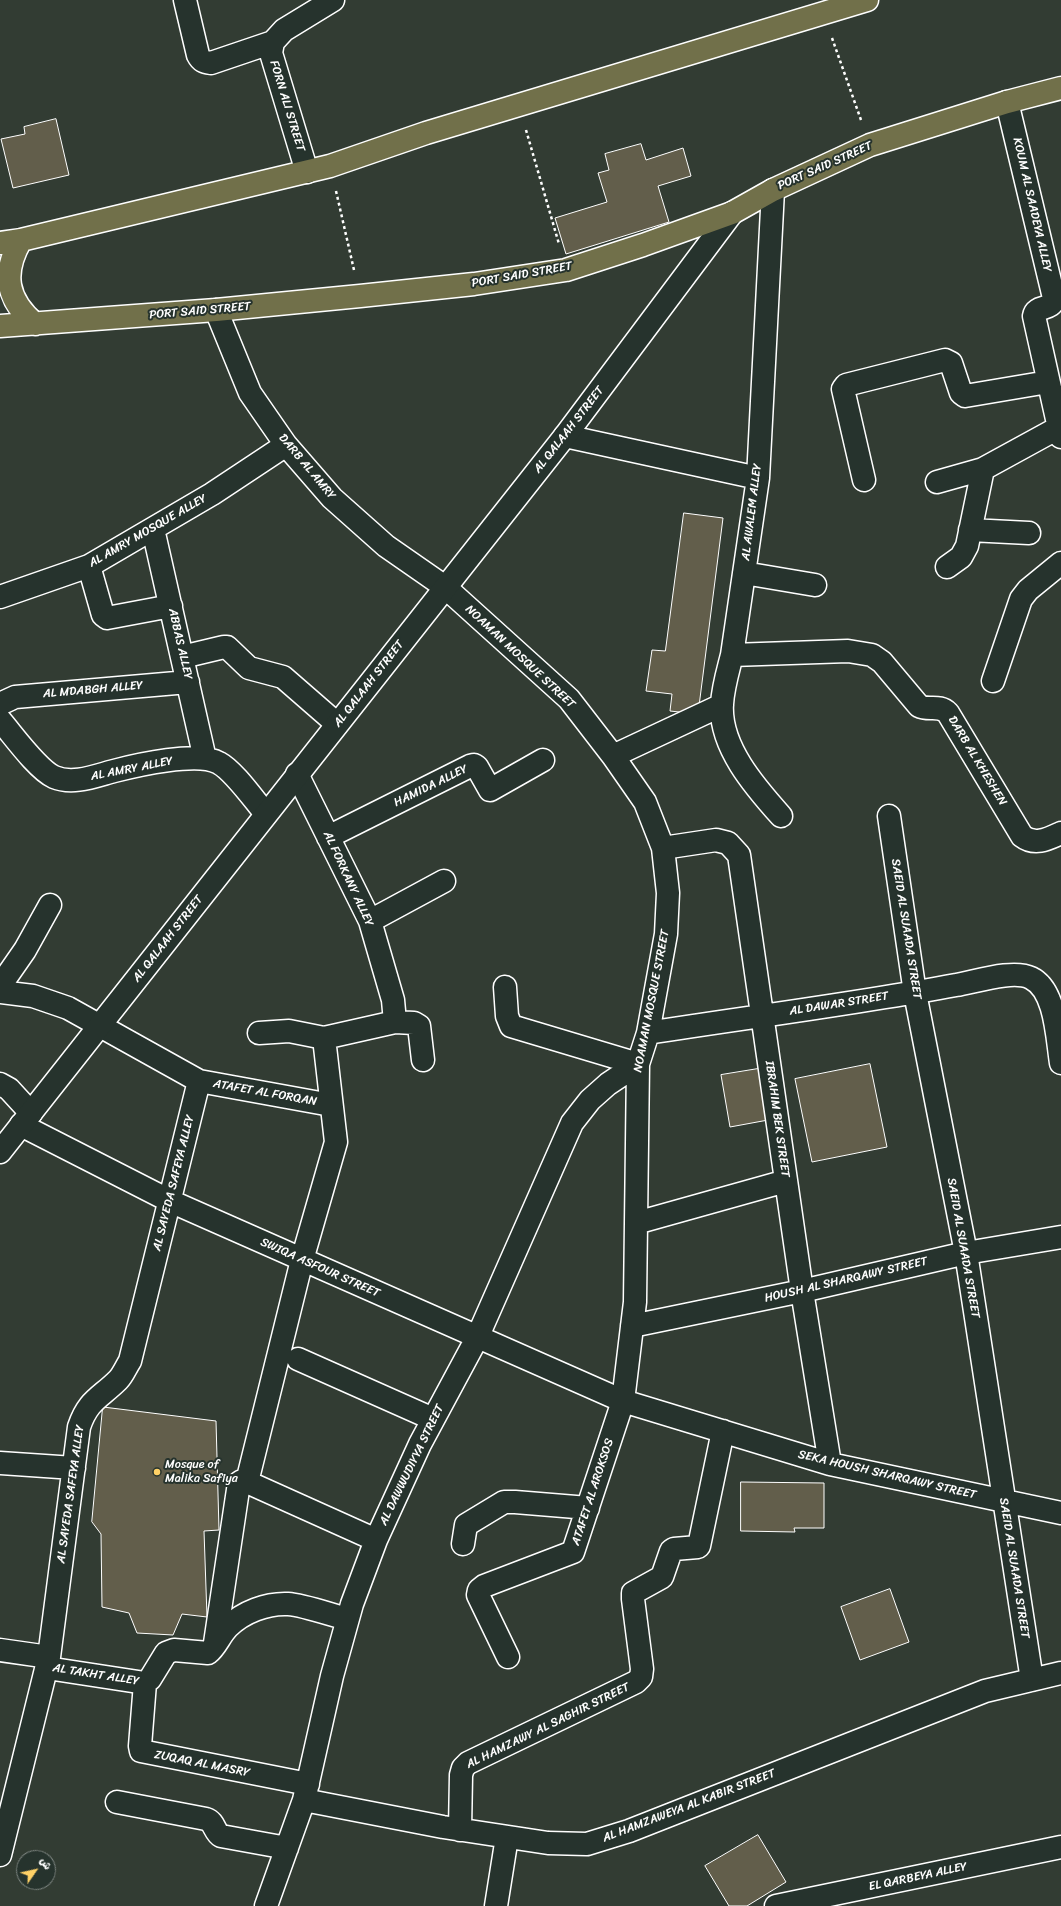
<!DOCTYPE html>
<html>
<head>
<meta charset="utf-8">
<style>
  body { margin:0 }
  #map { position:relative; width:1061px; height:1906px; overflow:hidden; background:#323c33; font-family:Sriracha,"Playpen Sans Arabic",sans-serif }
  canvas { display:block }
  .north { position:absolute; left:16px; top:1850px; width:40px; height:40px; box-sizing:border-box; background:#26332d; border:1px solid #7d8581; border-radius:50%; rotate:56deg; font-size:11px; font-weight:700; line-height:16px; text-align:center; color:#fff }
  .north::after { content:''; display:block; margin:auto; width:14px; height:18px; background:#ffd166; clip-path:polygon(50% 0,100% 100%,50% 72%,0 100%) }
</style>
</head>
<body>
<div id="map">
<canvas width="1061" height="1906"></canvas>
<div class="north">ش</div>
</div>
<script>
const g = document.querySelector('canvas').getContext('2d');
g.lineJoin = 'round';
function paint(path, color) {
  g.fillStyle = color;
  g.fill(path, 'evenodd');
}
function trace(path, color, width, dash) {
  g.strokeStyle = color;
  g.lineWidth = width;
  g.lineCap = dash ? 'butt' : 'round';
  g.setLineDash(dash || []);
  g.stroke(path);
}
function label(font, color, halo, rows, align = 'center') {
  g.font = font + ' Sriracha,sans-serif';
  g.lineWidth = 4;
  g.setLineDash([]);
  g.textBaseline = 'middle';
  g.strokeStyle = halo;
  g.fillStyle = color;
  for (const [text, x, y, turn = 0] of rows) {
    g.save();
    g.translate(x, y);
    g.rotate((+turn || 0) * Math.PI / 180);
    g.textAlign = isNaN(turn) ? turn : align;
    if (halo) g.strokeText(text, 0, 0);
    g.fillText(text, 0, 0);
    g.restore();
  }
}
const building = new Path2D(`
  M56,119l13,56 -56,13 -12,-49 24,-5 -1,-7z
  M641,144l5,16 37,-12 8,28 -33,10 11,36 -103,32 -11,-36 52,-16 -9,-29 11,-3 -4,-16z
  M684,513l39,5 -25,196 -28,-3 2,-17 -26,-3 6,-41 13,1z
  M870,1064l17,83 -75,15 -17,-83z
  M770,1067l9,51 -49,9 -9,-52z
  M103,1407l113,14 3,109 -15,1 3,86 -25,-3 -9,21 -36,-2 -8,-20 -27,-6 -1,-73 -9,-12z
  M741,1482l83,1v45h-30l1,4 -54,-1z
  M890,1589l19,53 -49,18 -19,-53z
  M758,1835l28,47 -39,24h-18l-24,-40z`);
paint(building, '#625e4b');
trace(building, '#fff', 1);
const minor = new Path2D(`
  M185,0l13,55c3,6 6,7 13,8l62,-21
  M1007,102l47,196c-2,14 -18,6 -20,18l27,121
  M307,172l-36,-119 2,-11 11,-12 49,-30
  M773,190l-15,288 -26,177c-4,16 -9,32 -10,49 -3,42 33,83 59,112
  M216,310l34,83 36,52 46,53 54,48 59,41 124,112 44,57 32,46 18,46 5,45 -2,41 -18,99 -10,31 -3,238 -12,99 -50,151 -89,34 -5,4 -1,5 30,62
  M565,436l193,42
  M864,480l-21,-91 3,-4 99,-25 6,3 10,30 4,3 83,-14
  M937,482l46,-13 75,-41
  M153,529l52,230
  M970,530l59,3
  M89,566l14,49 4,3 64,-12
  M947,567l14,-10 6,-11 16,-77
  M744,573l71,12
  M0,597l89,-31 123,-72 74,-49
  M732,655l116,-4 24,4 10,7 37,44c10,5 20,-2 29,7l74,123c13,10 26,3 39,-3
  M182,657l42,-10h3l22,21 34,9 54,47
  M993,681l28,-82 7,-9 33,-27
  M0,704l15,-7 173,-15
  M0,720c13,15 37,49 54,57 19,8 41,-1 60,-6 23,-6 84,-20 105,-8 15,8 35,37 47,51
  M613,756l109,-51
  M297,774l73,147 23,79 2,22 19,1 5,3 4,34
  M889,816l26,177 51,260 66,427
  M328,837l142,-71 4,-1 3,2 13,23 53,-30
  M663,848l53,-8 12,3 11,12 63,436 28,173
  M370,921l74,-40
  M0,986l25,-36 25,-45
  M505,987l2,29 4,10 127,38
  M0,992l33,4 35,12 131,73 132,24
  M259,1033l30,-2 35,7 71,-16
  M648,1033c102,-16 206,-29 308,-48 19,-3 57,-16 75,-7 25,12 26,60 30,85
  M0,1084l9,5 22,24
  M21,1125l149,76 453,200 207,63 231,49
  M636,1223l150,-42
  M632,1326l170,-35 164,-38 95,-16
  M298,1359l135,60
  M0,1463l74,5
  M247,1482l55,-222 34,-118 -12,-104
  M463,1544l3,-19 38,-23h11l73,6
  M215,1643l24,-160 3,-2 5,1 129,58
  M0,1650l49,7
  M47,1668l98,15 5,-4 16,-26 8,-3 34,3c8,-6 12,-18 20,-26 15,-15 39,-24 60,-23 16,1 43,11 59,15
  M145,1683l-5,63 1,5 167,33
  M304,1800l139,27 105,16 39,1 42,-13 356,-140 76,-18
  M117,1802l89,17c9,3 8,13 15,17l66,12
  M460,1830l1,-55 2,-7 5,-5 168,-81 5,-5 1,-8 -9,-70v-6l29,-16 9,-26 3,-2 24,-2 1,-1 24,-115
  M0,1855l49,-198 30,-230c9,-27 21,-29 39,-47 5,-5 8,-13 12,-19l69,-280
  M266,1906l38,-106 28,-124 20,-72 24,-64 44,-96 57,-106 95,-215 18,-23 18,-16 30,-20
  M496,1906l11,-69
  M776,1906l285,-59`);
const secondary = new Path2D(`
  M0,1152l565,-716 167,-223`);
const primary = new Path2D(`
  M21,240c-19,33 -15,59 14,84
  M0,243l21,-3 309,-74 96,-33 441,-133
  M0,326l216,-16 144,-14 114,-12 92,-14 77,-25 89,-32 41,-23 97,-45 137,-43 54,-14`);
trace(minor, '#fff', 25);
trace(secondary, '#fff', 25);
trace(primary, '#fff', 25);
trace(new Path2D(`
  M832,38l29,82
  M526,130l33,114
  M336,191l18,79`), '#fff', 2.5, [3, 3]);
trace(minor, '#26332d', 22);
trace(secondary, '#26332d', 22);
trace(primary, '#71704a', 22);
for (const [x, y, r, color] of [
  [157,1472,4,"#ffd166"]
]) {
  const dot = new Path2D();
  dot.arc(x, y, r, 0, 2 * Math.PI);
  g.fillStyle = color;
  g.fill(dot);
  trace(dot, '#26332d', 1.5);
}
label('12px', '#fff', '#26332d', [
  ["FORN ALI STREET",287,106,73],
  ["PORT SAID STREET",825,166,-24],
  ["KOUM AL SAADEYA ALLEY",1032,205,77],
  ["PORT SAID STREET",522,275,-10],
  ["PORT SAID STREET",200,311,-5],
  ["AL QALAAH STREET",569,430,-52],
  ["DARB AL AMRY",307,467,50],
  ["AL AWALEM ALLEY",752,512,-83],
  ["AL AMRY MOSQUE ALLEY",148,531,-30],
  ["ABBAS ALLEY",180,644,77],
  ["NOAMAN MOSQUE STREET",520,657,43],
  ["AL QALAAH STREET",369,684,-52],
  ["AL MDABGH ALLEY",93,690,-5],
  ["DARB AL KHESHEN",977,761,59],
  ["AL AMRY ALLEY",132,769,-11],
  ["HAMIDA ALLEY",431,786,-26],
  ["AL FORKANY ALLEY",348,879,65],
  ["SAEID AL SUAADA STREET",906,929,81],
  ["AL QALAAH STREET",168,939,-52],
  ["NOAMAN MOSQUE STREET",652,1001,-79],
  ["AL DAWAR STREET",839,1004,-9],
  ["ATAFET AL FORQAN",265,1093,10],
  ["IBRAHIM BEK STREET",777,1119,82],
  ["AL SAYEDA SAFEYA ALLEY",174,1183,-76],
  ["SAEID AL SUAADA STREET",963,1248,80],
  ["SWIQA ASFOUR STREET",320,1268,24],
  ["HOUSH AL SHARQAWY STREET",846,1280,-13],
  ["AL DAWWUDIYYA STREET",412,1465,-64],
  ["SEKA HOUSH SHARQAWY STREET",887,1475,13],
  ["ATAFET AL AROKSOS",593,1492,-72],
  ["AL SAYEDA SAFEYA ALLEY",71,1494,-82],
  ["SAEID AL SUAADA STREET",1014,1568,81],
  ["AL TAKHT ALLEY",96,1675,9],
  ["AL HAMZAWY AL SAGHIR STREET",548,1726,-26],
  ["ZUQAQ AL MASRY",202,1764,11],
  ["AL HAMZAWEYA AL KABIR STREET",689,1806,-21],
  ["EL QARBEYA ALLEY",918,1877,-12]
]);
label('12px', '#fff', '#26332d', [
  ["Mosque of",165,1465],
  ["Malika Safiya",165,1479]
], 'left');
</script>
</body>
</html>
